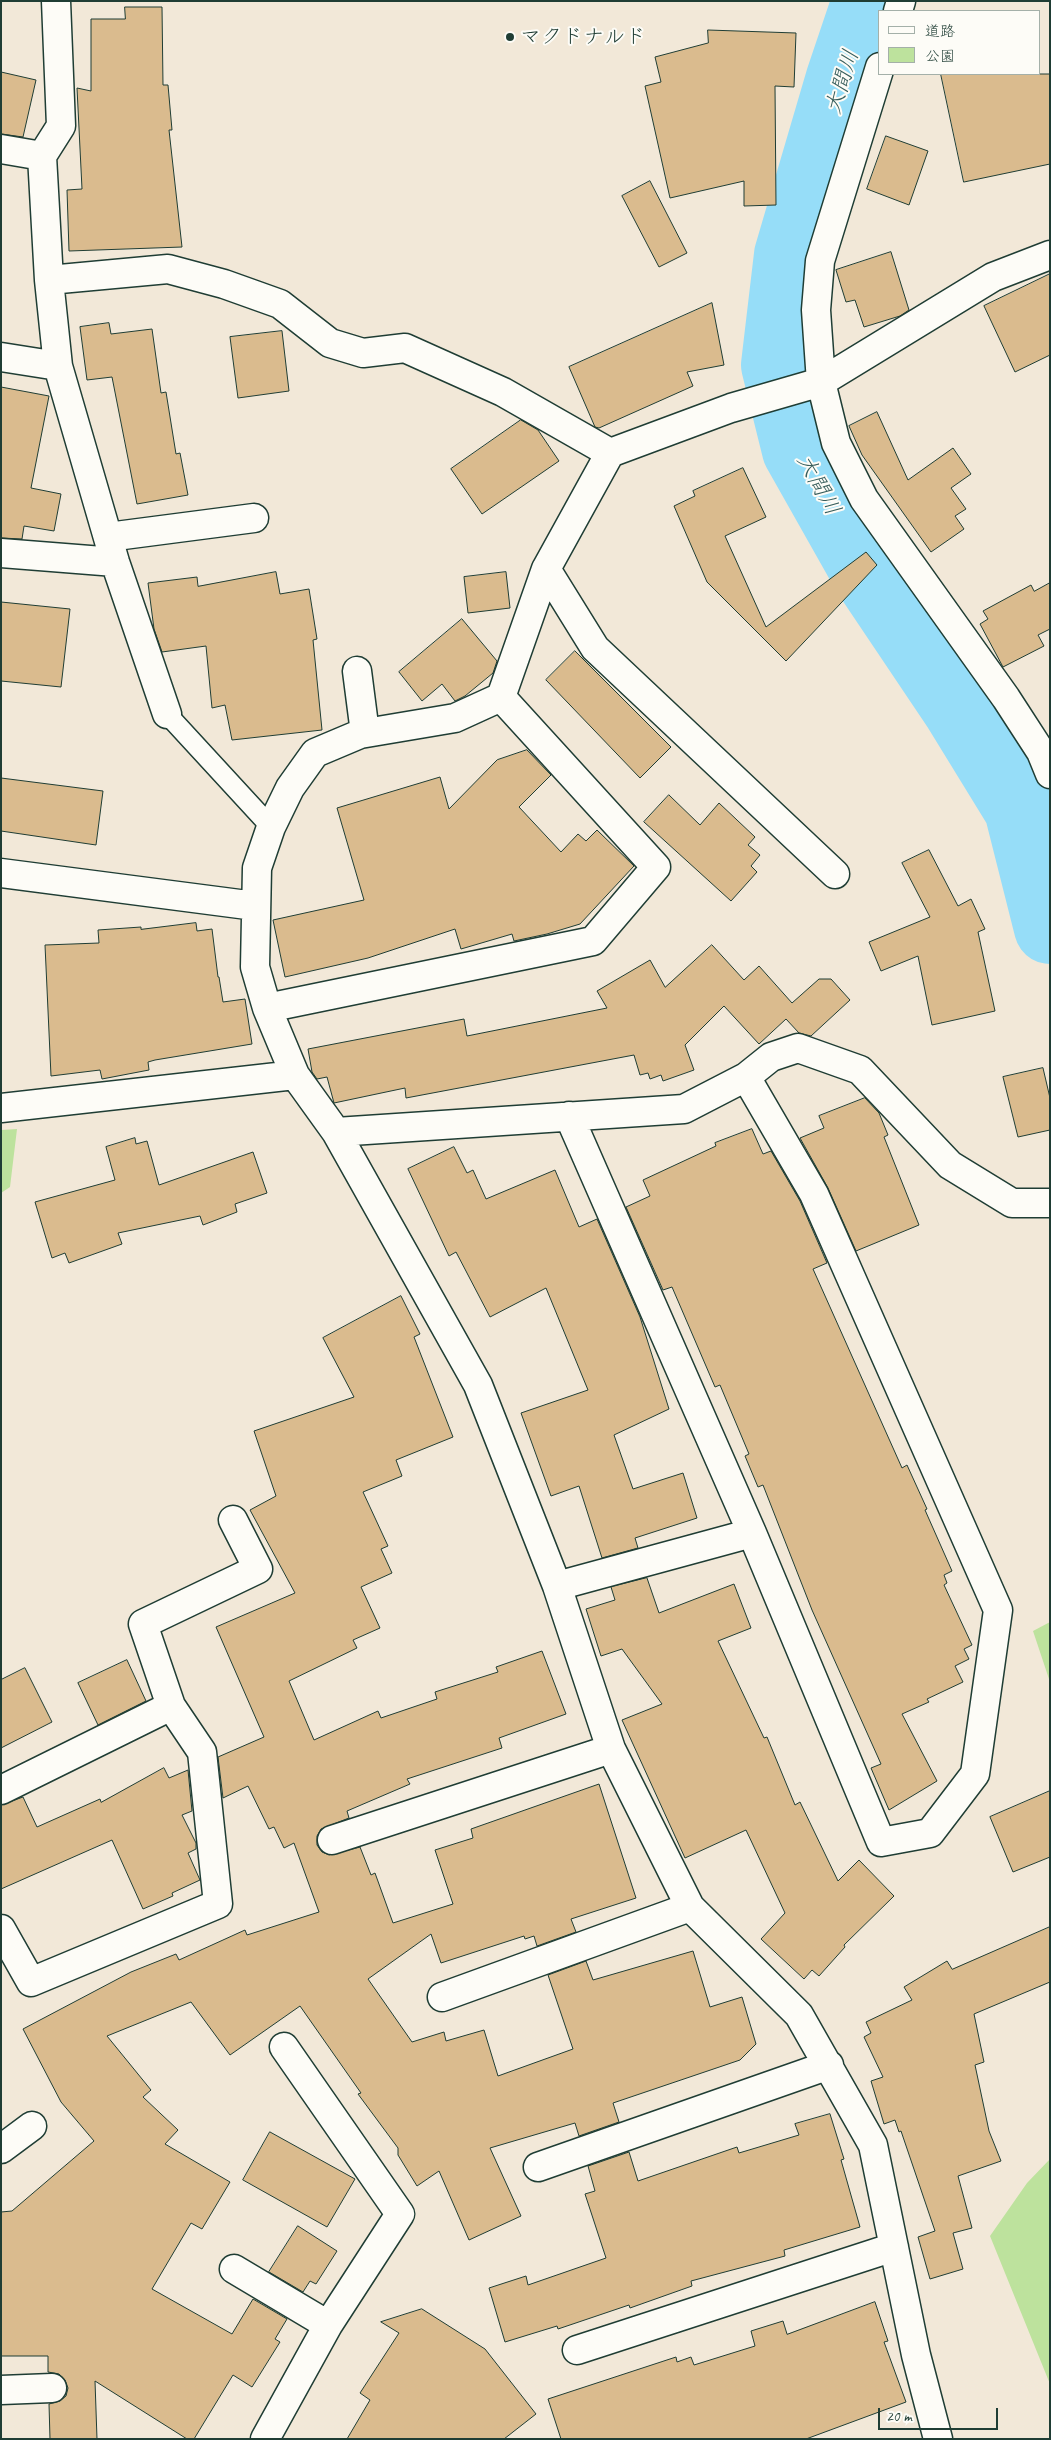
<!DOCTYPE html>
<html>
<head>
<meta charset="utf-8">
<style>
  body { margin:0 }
  #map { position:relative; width:1051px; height:2440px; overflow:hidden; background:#f2e8d8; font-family:Caveat,"Klee One",sans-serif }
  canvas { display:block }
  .frame { position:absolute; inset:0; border:2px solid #1f3d34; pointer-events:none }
  .legend { position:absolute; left:878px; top:10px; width:162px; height:65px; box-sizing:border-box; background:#fdfcf7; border:1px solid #a4b0a9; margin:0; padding:6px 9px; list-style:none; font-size:15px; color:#1f3d34 }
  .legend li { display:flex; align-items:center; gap:10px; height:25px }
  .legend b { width:25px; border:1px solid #a4b0a9 }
  .scale { position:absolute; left:878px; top:2408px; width:120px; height:22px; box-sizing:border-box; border:2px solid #1f3d34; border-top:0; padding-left:6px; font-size:15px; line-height:18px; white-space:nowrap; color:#1f3d34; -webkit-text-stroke:4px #fdfcf7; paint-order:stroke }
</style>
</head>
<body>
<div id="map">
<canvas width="1051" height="2440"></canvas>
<div class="frame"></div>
<ul class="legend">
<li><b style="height:6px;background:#fdfcf7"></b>道路</li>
<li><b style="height:14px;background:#bde29d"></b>公園</li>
</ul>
<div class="scale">20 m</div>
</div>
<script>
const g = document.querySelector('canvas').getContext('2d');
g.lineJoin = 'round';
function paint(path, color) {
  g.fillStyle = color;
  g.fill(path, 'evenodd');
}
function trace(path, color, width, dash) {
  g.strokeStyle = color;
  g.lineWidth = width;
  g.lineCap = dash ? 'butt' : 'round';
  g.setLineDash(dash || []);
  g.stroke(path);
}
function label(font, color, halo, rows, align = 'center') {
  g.font = font + ' Caveat,"Klee One",sans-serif';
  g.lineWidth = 4;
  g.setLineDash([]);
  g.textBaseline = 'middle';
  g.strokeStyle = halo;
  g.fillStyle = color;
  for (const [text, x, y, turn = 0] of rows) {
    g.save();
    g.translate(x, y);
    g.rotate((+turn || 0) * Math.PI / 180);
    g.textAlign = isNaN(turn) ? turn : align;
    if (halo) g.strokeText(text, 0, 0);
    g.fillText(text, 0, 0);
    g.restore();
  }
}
paint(new Path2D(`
  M17,1129l-7,58 -9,6v-63z
  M1050,1622v60l-17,-51z
  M1050,2159v225l-60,-148 37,-53z`), '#bde29d');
trace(new Path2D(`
  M868,1l-26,77 -52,177 -13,110 21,85 70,124 90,134 62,101 30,119`), '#96ddf8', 72);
const building = new Path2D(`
  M125,7h37l1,78h5l4,45h-3l13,117 -113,4 -2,-61 15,-1 -5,-101 14,3v-72h34z
  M708,30l88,3 -2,54 -19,-1 1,119 -32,1v-25l-74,17 -25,-112 16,-4 -6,-25 53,-14z
  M1,72l35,8 -13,57 -22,-3z
  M941,74h109v90l-86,18z
  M886,136l42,15 -19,54 -42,-16z
  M650,181l37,72 -28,14 -37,-71z
  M891,252l18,58 -9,6 -36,11 -9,-27 -9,2 -10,-32z
  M1050,274v81l-35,17 -31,-66z
  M712,303l12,62 -37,7 6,14 -94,42 -4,-1 -26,-60z
  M109,323l2,11 41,-5 9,64 5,-1 10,62 4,-1 8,42 -51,9 -25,-127 -25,3 -7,-53z
  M282,331l7,60 -51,7 -8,-61z
  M1,387l48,9 -18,92 30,6 -7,37 -30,-5 -2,13 -21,-1z
  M877,412l31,68 45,-32 18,26 -20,14 15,21 -11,7 9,13 -33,23 -69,-97 -13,-29z
  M521,420l17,10 21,31 -77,53 -31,-45z
  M743,468l23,49 -41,19 41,91 100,-75 11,13 -91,96 -79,-79 -33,-76 21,-10 -2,-5z
  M276,572l4,22 29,-5 8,50 -4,1 9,90 -90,10 -7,-35 -13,3 -6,-62 -44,6 -8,-23 -6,-46 49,-6 1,9z
  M506,572l4,36 -42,5 -4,-36z
  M1050,583v46l-12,6 6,11 -41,21 -23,-43 8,-5 -5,-8 48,-26 3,6z
  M1,602l69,7 -9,78 -60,-6z
  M462,619l35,42 -4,12 -28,23 -10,5 -13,-17 -20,17 -23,-29z
  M575,651l96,96 -31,31 -94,-98z
  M527,750l24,25 -32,32 42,45 17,-18 8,7 11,-11 37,36 -54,58 -33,10 -33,7 -2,-7 -51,15 -6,-20 -87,29 -83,19 -12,-57 91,-20 -27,-92 103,-31 9,32 48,-49z
  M1,778l102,13 -7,54 -95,-14z
  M669,795l31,30 19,-22 36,34 -7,8 12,10 -9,11 6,6 -26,29 -87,-79z
  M929,850l29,56 13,-7 14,30 -7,3 17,79 -63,14 -14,-69 -37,15 -12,-29 61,-25 -28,-54z
  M196,923l1,8 15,-2 6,48h1l4,25 22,-3 7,45 -97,16 -7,2 1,8 -47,9 -2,-9 -49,6 -6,-131 54,-2 -1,-13 43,-3v2z
  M712,945l32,35 15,-14 33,37 27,-24h12l19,21 -39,36 -12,-3 -13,-14 -27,25 -35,-38 -39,39 9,25 -31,11 -2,-6 -11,4 -2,-6 -8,2 -6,-20 -228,43 -1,-10 -71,15 -7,-26 -10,2 -5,-7 -4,-23 156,-30 3,17 140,-28 -10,-17 53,-31 15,27z
  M1043,1068l7,30v32l-32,7 -15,-60z
  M865,1098l14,15 9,22 -4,2 35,88 -63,26 -28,-63 -28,-50 24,-10 -5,-12z
  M752,1129l11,25 8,-3 29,50 27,62 -14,6 89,199 5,-3 20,44 -2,1 27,61 -8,4 3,8 -3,2 28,60 -8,4 5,10 -14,7 8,16 -36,17 2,3 -27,12 35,67 -48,29 -18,-42 10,-4 -69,-154 -49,-125 -5,2 -13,-31 4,-2 -29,-69 -5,2 -43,-100 -9,3 -37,-83 24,-11 -7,-16 73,-34 -1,-3z
  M135,1138l1,6 11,-3 12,44 94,-33 14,41 -32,11 2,8 -34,13 -3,-9 -82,17 4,11 -53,19 -4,-10 -13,5 -17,-56 80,-22 -9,-33z
  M454,1147l13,26 6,-3 13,29 69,-29 24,57 18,-8 43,98 29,92 -55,26 19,54 50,-16 14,45 -62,20 3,10 -36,10 -23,-72 -28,10 -30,-83 67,-23 -42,-102 -56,29 -34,-65 -7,4 -41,-87z
  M401,1296l19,38 -6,3 39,100 -57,23 6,16 -39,16 25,54 -7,3 11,24 -31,14 19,41 -27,12 4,8 -68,33 25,59 64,-29 3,7 56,-19 -2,-7 63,-20 -2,-5 46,-16 24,63 -67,24 3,10 -95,31 3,5 -63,27 2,7 -28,11 -4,7v9l5,7 7,3 31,-8 11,28 4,-2 18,50 60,-19 -18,-54 38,-12 -2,-9 128,-45 37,114 -65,21 5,13 -39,14 -3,-10 -9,3 -1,-3 -83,27 -10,-29 -63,45 44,63 32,-10 2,9 38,-11 14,46 75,-27 -25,-74 38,-14 7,19 100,-29 17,56 32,-10 14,47 -16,16 -127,43 6,19 -40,14 -4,-13 -85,25 31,68 -52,24 -30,-69 -22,15 -19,-31v-7l-40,-54 3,-1 -61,-87 -70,49 -39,-53 -84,34 44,54 -8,7 35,33 -13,14 65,38 -28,47 -11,-6 -39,66 80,45 21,-35 34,20 -12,20 5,3 -28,45 -19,-12 -39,64h-7l-92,-58 2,58h-47l-1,-35 11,-3 6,-5 2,-8 -3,-8 -6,-6 -11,-2v-16h-47v-144l11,-1 82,-70 -33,-39 -38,-73 108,-57 45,-18 3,6 66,-30 2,5 72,-23 -25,-69 -10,5 -10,-21 -5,2 -21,-43 -25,12 -5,-41 46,-20 -48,-110 79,-34 -45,-83 26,-14 -22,-65 100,-34 -31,-59z
  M647,1578l12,35 75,-29 17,44 -33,13 46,97 3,-1 28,68 5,-3 38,79 21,-21 35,36 -50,49 1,2 -26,29 -7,-6 -8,9 -43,-40 24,-26 -39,-83 -61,28 -63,-138 40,-16 -40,-55 -21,7 -15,-47 29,-9 -4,-13z
  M127,1660l19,41 -48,24 -20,-42z
  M25,1668l27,54 -51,26v-68z
  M164,1768l5,10 19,-8 4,41 -10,4 14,28v6l-8,4 12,27 -28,13 1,3 -30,13 -31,-69 -111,49v-84l22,-8 14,30 63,-28 1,3z
  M1050,1791v66l-37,15 -23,-55z
  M1050,1927v55l-76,32 10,48 -9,3 14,66 12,30 -43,15 14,52 -19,5 10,36 -33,10 -12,-42 17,-6 -34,-100 -2,1 -4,-12 -11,4 -13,-43 12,-4 -19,-40 7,-4 -5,-11 46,-22 -8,-13 43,-26 5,8z
  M830,2114l14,45 -3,1 19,67 -76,23 1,6 -94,25 1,5 -62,22 -1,-3 -71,24 -1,-3 -52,16 -16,-54 37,-12 2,9 78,-27 -21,-64 10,-3 -7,-25 41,-14 9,29 99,-34 2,6 60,-18 -4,-11z
  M270,2132l85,47 -28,48 -84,-47z
  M298,2226l39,25 -21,33 -6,-3 -7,11 -34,-20z
  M875,2302l13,39 -4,1 22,60 -100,37h-245l-13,-40 128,-42 1,5 14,-5 3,8 61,-19 -4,-15 32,-10 4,13z
  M422,2309l63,40 51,65 -32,25h-157l23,-39 -10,-7 39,-60 -18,-11z`);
paint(building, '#dabb8e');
trace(building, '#1f3d34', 1);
const service = new Path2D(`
  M167,714l104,113`);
const minor = new Path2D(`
  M898,11l3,-10
  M880,67l-60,194 -4,49 5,72 15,61 28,56 142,199 35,54 9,22
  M1,149l41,7 7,124 9,86 57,196 52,152
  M42,156l19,-30 -5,-125
  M49,280l119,-11 56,15 56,20 50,39 33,10 42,-5 98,44 107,61
  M1,357l57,9
  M108,537l146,-19
  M1,553l114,9
  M546,569l49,79 240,226
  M357,671l8,62
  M1,873l254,33
  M267,1008l326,-67 63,-74 -155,-170
  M746,1077l25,-20 27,-9 62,22 90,95 62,38h38
  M1,1108l294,-33
  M336,1132l348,-23 62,-32 68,117 184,416 -23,164 -45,59 -49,9 -129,-309 -183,-417
  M557,1586l195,-53
  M1,1790l170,-84 -28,-82 115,-55 -25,-49
  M332,1840l279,-91
  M1,1929l30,53 187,-78 -16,-152 -31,-46
  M442,1997l248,-90
  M1,2149l31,-23
  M538,2167l291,-102
  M234,2269l94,56
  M577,2350l317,-103
  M1,2390l51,-2
  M265,2439l63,-114 72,-111 -116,-167
  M938,2439l-22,-84 -43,-210 -74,-130 -109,-108 -79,-158 -54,-163 -79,-201 -142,-253 -41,-57 -28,-67 -12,-41 2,-99 14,-41 19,-39 25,-35 45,-19 95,-16 46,-21 45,-128 64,-116 121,-45 90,-26 172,-105 57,-22`);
trace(service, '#1f3d34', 22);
trace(minor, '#1f3d34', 31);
trace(service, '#fdfcf7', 19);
trace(minor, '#fdfcf7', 28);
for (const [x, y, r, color] of [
  [510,37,5,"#1f3d34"]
]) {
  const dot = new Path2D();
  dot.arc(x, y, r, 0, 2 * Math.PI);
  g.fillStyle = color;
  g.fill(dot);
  trace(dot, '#fdfcf7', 2);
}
label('21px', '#1f3d34', '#fdfcf7', [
  ["マクドナルド",520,37]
], 'left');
label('italic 22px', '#375d5b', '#fdfcf7', [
  ["大間川",843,82,-73],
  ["大間川",818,485,61]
]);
</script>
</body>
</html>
